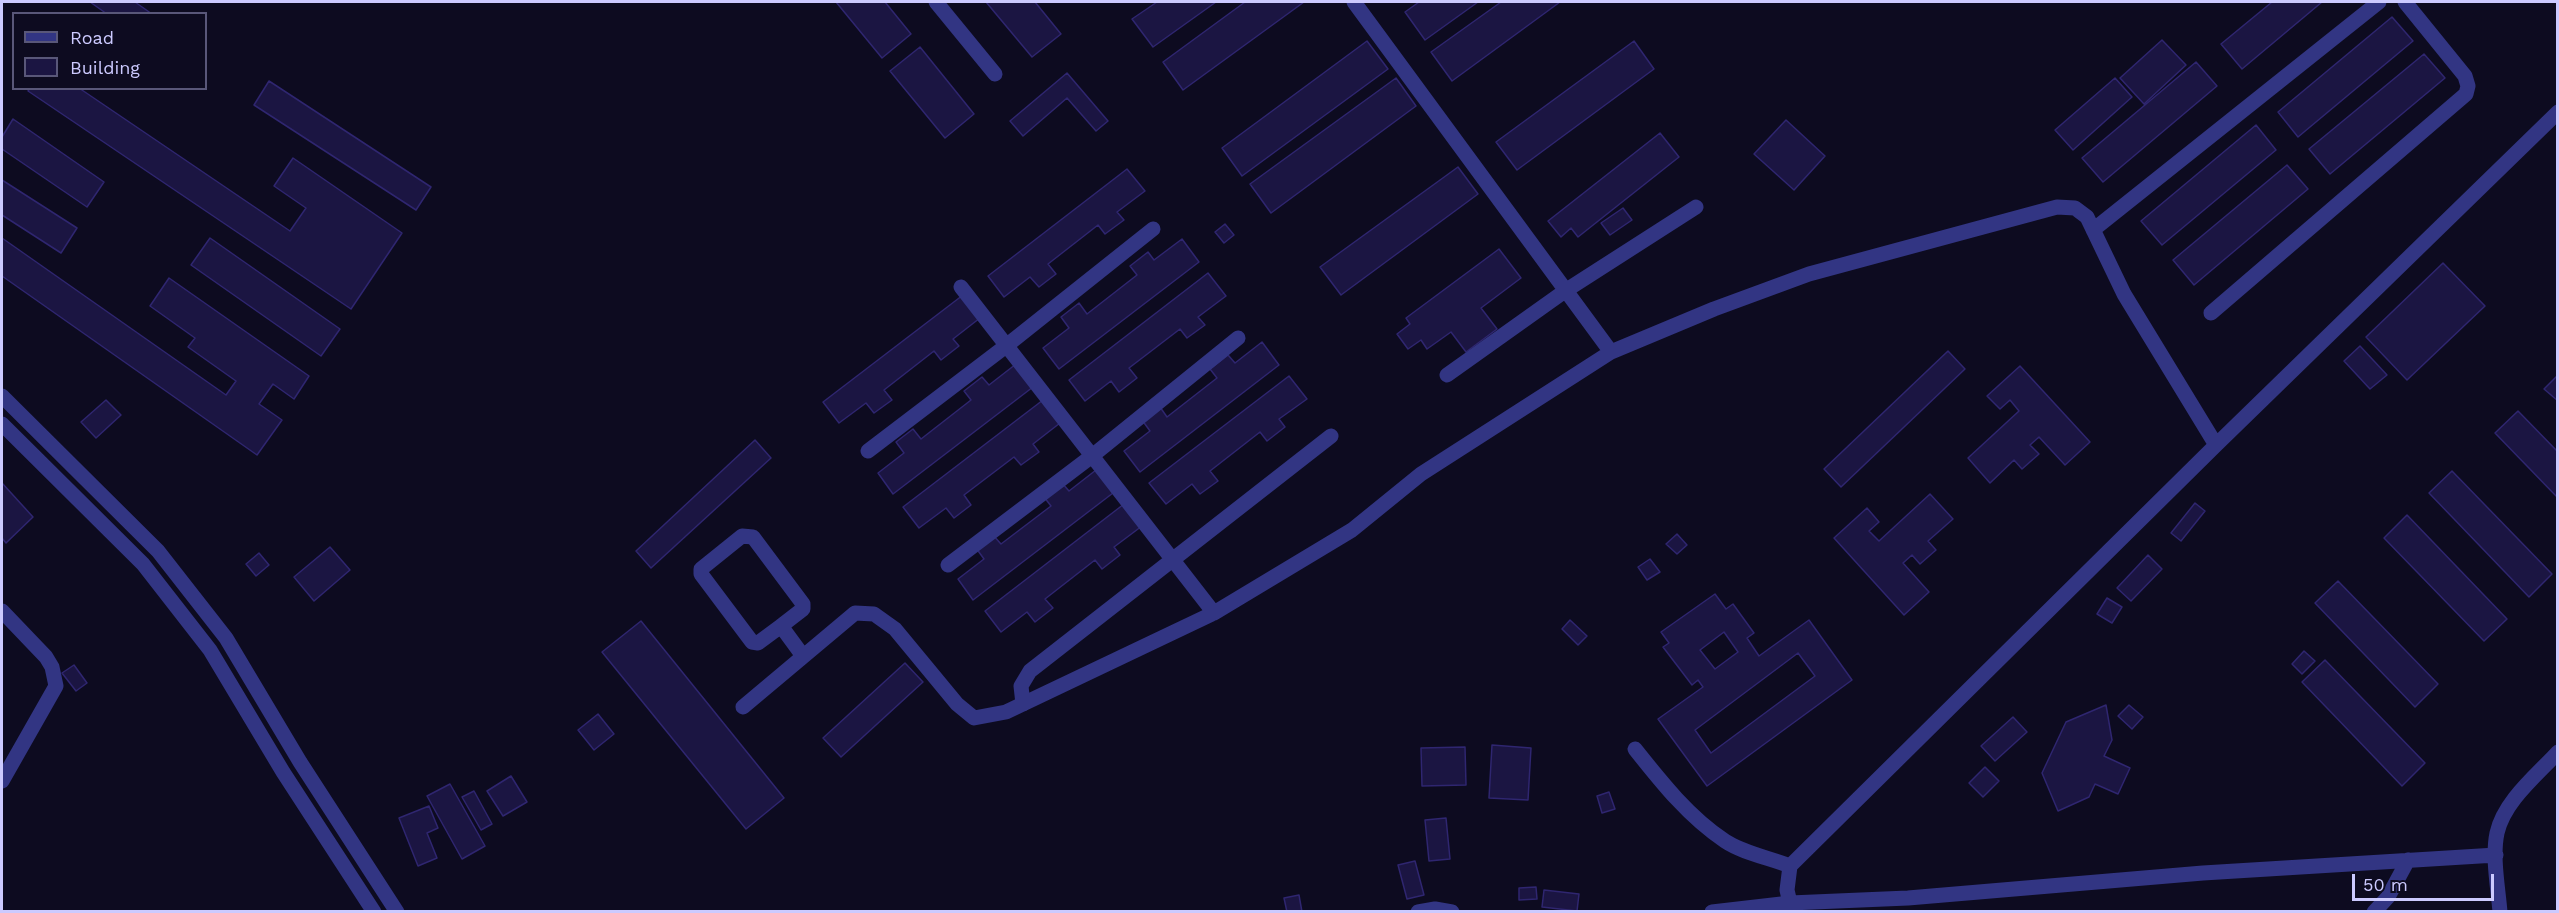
<!DOCTYPE html>
<html>
<head>
<meta charset="utf-8">
<style>
  body { margin:0 }
  #map { position:relative; width:2559px; height:913px; overflow:hidden; background:#0d0b20; font-family:"Work Sans",sans-serif }
  canvas { display:block }
  .frame { position:absolute; inset:0; border:3px solid #cccaff; pointer-events:none }
  .legend { position:absolute; left:12px; top:12px; width:195px; height:78px; box-sizing:border-box; background:#0d0b20; border:2px solid #595779; margin:0; padding:8px 10px; list-style:none; font-size:18px; color:#cccaff }
  .legend li { display:flex; align-items:center; gap:12px; height:30px }
  .legend b { width:30px; border:2px solid #595779 }
  .scale { position:absolute; left:2352px; top:874px; width:142px; height:27px; box-sizing:border-box; border:3px solid #cccaff; border-top:0; padding-left:8px; font-size:18px; line-height:21px; white-space:nowrap; color:#cccaff; -webkit-text-stroke:4px #0d0b20; paint-order:stroke }
</style>
</head>
<body>
<div id="map">
<canvas width="2559" height="913"></canvas>
<div class="frame"></div>
<ul class="legend">
<li><b style="height:8px;background:#323583"></b>Road</li>
<li><b style="height:16px;background:#1b1542"></b>Building</li>
</ul>
<div class="scale">50 m</div>
</div>
<script>
const g = document.querySelector('canvas').getContext('2d');
g.lineJoin = 'round';
function paint(path, color) {
  g.fillStyle = color;
  g.fill(path, 'evenodd');
}
function trace(path, color, width, dash) {
  g.strokeStyle = color;
  g.lineWidth = width;
  g.lineCap = dash ? 'butt' : 'round';
  g.setLineDash(dash || []);
  g.stroke(path);
}
const building = new Path2D(`
  M90,2h45l17,12h-45z
  M836,2h49l26,32 -29,24z
  M986,2h49l26,32 -29,23z
  M1157,2h59l-63,45 -21,-28z
  M1245,2h59l-121,88 -20,-28z
  M1419,2h59l-53,38 -20,-28z
  M1501,2h59l-108,79 -21,-29z
  M2272,2h50l-80,67 -21,-25z
  M2392,17l21,24 -115,96 -20,-25z
  M2162,40l24,25 -42,39 -24,-26z
  M1367,41l21,28 -146,107 -20,-28z
  M1634,41l20,28 -137,101 -21,-28z
  M920,47l54,67 -29,24 -55,-67z
  M2424,54l21,24 -115,96 -21,-25z
  M2196,62l21,24 -114,96 -21,-24z
  M1067,73l41,48 -12,10 -29,-33 -44,38 -13,-15z
  M1396,78l20,28 -145,107 -21,-29z
  M2115,78l17,19 -59,53 -18,-20z
  M269,81l162,106 -15,23 -162,-105z
  M30,88h49l211,143 16,-23 -32,-22 19,-28 109,75 -51,76 -323,-218z
  M13,119l91,63 -17,25 -85,-58v-12z
  M1786,120l39,36 -31,34 -40,-36z
  M2256,125l20,25 -114,95 -21,-24z
  M1660,133l19,24 -101,80 -7,-9 -10,9 -13,-16z
  M2287,165l21,24 -114,96 -21,-25z
  M1458,167l20,27 -137,101 -21,-28z
  M1127,169l18,22 -28,21 7,8 -19,14 -7,-9 -50,39 8,10 -17,13 -9,-10 -26,20 -16,-21z
  M2,180l75,48 -16,25 -59,-38z
  M1623,208l9,12 -22,15 -9,-12z
  M1225,224l9,11 -10,8 -9,-11z
  M2,238l224,157 10,-14 -48,-34 7,-9 -45,-32 19,-28 140,98 -15,23 -21,-15 -14,20 23,16 -25,35 -255,-179z
  M210,238l130,91 -19,27 -130,-91z
  M1182,239l17,23 -140,107 -16,-21 26,-20 -8,-11 18,-14 8,11 50,-39 -7,-9 18,-14 6,8z
  M1499,249l22,29 -40,30 16,21 -31,23 -15,-20 -24,17 -6,-9 -13,9 -11,-15 13,-10 -4,-6z
  M2443,263l42,43 -78,74 -41,-43z
  M1208,273l18,23 -28,21 7,8 -18,13 -7,-9 -51,39 8,10 -18,14 -8,-11 -26,20 -16,-21z
  M963,295l17,23 -27,21 6,7 -18,14 -7,-9 -50,39 8,10 -18,13 -8,-10 -27,20 -16,-21z
  M1262,342l17,23 -139,107 -16,-21 26,-20 -8,-11 18,-13 7,10 50,-39 -7,-9 18,-14 7,8z
  M2360,346l27,29 -17,14 -26,-28z
  M1948,351l17,18 -124,118 -17,-18z
  M1016,364l17,23 -140,107 -15,-21 26,-20 -8,-11 17,-13 8,10 50,-39 -7,-9 18,-14 7,8z
  M2020,366l70,76 -25,23 -26,-28 -9,8 9,9 -17,15 -8,-9 -24,23 -22,-25 51,-47 -9,-11 -10,9 -13,-13z
  M2558,375v26l-14,-12z
  M1289,376l18,23 -28,20 6,8 -18,14 -7,-9 -50,39 8,10 -18,13 -8,-10 -26,20 -17,-21z
  M106,400l15,15 -25,23 -15,-16z
  M1043,400l17,23 -27,21 6,8 -18,13 -7,-8 -50,38 7,10 -17,13 -8,-10 -27,20 -16,-21z
  M2518,411l40,41v46l-63,-65z
  M755,440l16,18 -120,110 -15,-17z
  M1096,470l17,23 -140,107 -15,-21 26,-20 -8,-11 17,-13 8,9 50,-38 -7,-9 18,-14 7,8z
  M2452,471l100,103 -23,23 -100,-104z
  M2,483l31,34 -27,26 -4,-5z
  M1930,494l23,25 -25,22 8,9 -16,14 -8,-9 -9,8 26,29 -25,23 -70,-77 33,-30 12,14 -10,9 10,10z
  M2195,503l10,8 -24,30 -10,-8z
  M1124,504l18,22 -28,21 6,8 -18,14 -7,-9 -50,39 8,9 -18,14 -8,-10 -26,20 -16,-21z
  M2407,515l100,104 -23,22 -100,-103z
  M1677,534l10,11 -10,9 -11,-10z
  M330,547l20,23 -36,31 -20,-24z
  M259,553l10,12 -13,11 -10,-12z
  M2148,555l14,14 -31,32 -14,-13z
  M1650,559l10,13 -13,8 -9,-13z
  M2338,581l100,103 -23,23 -100,-104z
  M1715,594l11,15 7,-5 21,29 -7,5 12,18 50,-36 43,60 -145,106 -49,-67 45,-32 -5,-7 -6,5 -29,-38 6,-4 -8,-11zM1724,632l14,20 -23,17 -15,-19zM1798,653l17,23 -104,77 -16,-23z
  M2107,598l15,9 -10,16 -15,-9z
  M1570,620l17,16 -9,9 -16,-16z
  M641,621l143,177 -38,31 -144,-177z
  M2304,651l11,10 -13,13 -10,-10z
  M2325,660l100,103 -23,23 -100,-104z
  M905,663l18,19 -82,75 -18,-19z
  M74,665l13,18 -11,8 -14,-18z
  M2106,705l6,35 -8,16 26,12 -12,26 -23,-10 -6,13 -31,14 -16,-38 24,-51z
  M2129,705l14,12 -11,12 -14,-13z
  M598,714l16,20 -20,16 -16,-20z
  M2013,717l14,15 -32,29 -14,-15z
  M1492,745l39,3 -3,52 -39,-2z
  M1465,747l1,38 -44,1 -1,-38z
  M1985,767l14,14 -16,16 -14,-14z
  M511,776l16,26 -24,14 -16,-25z
  M450,784l35,62 -23,13 -35,-63z
  M474,791l18,33 -11,6 -19,-33z
  M1609,792l6,17 -13,4 -5,-17z
  M429,806l9,22 -11,5 10,25 -19,8 -19,-48z
  M1446,818l4,41 -21,2 -4,-41z
  M1415,861l9,34 -17,4 -9,-34z
  M1536,887l1,12 -18,1v-12z
  M1544,890l35,4 -2,17 -35,-4z
  M1299,895l3,17h-15l-3,-14z`);
paint(building, '#1b1542');
trace(building, '#2f2670', 1.5);
trace(new Path2D(`
  M936,2l59,72
  M1354,2l257,350
  M2093,230l286,-228
  M961,287l253,326
  M2211,313l255,-219 2,-8 -3,-10 -60,-74
  M1447,375l118,-84 131,-84
  M2,396l156,155 68,87 74,124 97,150
  M2,424l141,140 67,86 73,122 91,140
  M868,451l138,-105 147,-117
  M948,565l144,-109 146,-118
  M2,611l44,46 6,10 4,19 -54,95
  M781,626l-23,17 -6,-1 -51,-68v-5l41,-33 11,1 50,67v5l-22,17 22,30
  M1023,704l-2,-18 9,-15 301,-235
  M743,707l112,-94 19,1 21,15 62,75 17,14 32,-6 208,-99 138,-83 69,-56 190,-122 103,-43 95,-35 248,-67 18,1 12,9 37,77 92,151
  M1635,749c27,34 54,68 90,92 18,12 45,17 65,25
  M1790,903l-3,-13 3,-24 426,-421 342,-333
  M1418,912l17,-3 17,3
  M1712,912l78,-9 118,-5 295,-25 293,-18
  M2374,912l14,-15 20,-37
  M2500,912c-2,-25 -8,-55 -3,-79 7,-32 40,-58 61,-81`), '#323583', 15);
</script>
</body>
</html>
